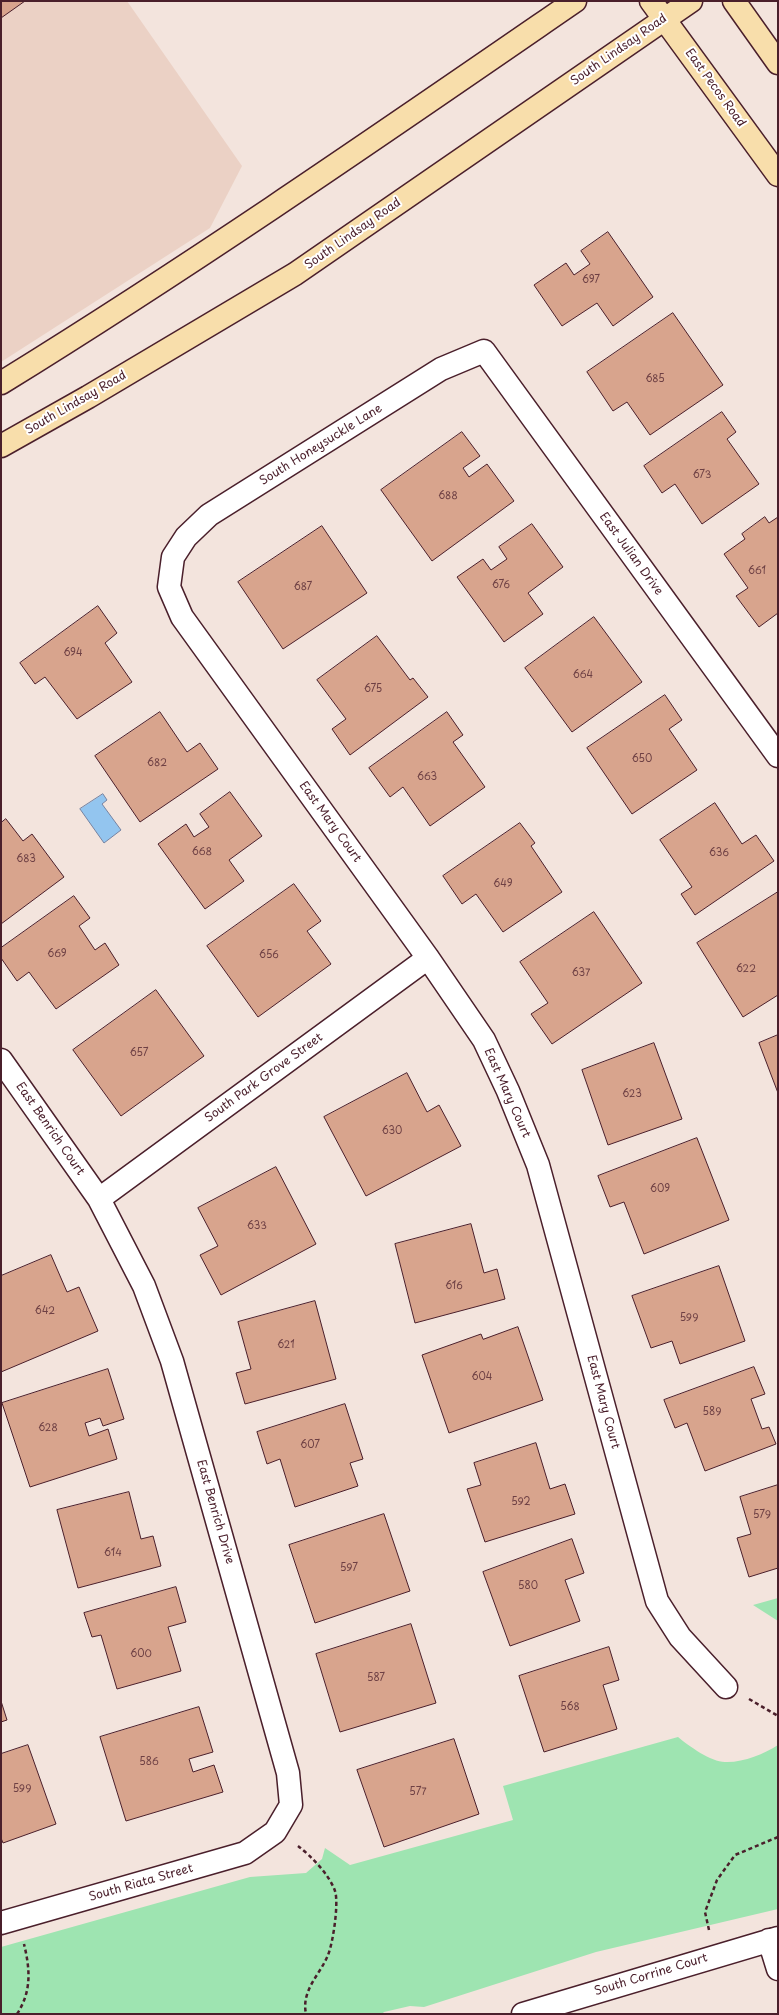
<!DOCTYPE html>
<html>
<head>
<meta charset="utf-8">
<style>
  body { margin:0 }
  #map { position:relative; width:779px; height:2015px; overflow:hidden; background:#f3e4dd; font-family:"Playpen Sans",sans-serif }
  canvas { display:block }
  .frame { position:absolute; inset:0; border:2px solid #4a1f2b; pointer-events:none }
</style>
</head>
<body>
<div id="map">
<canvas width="779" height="2015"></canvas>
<div class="frame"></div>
</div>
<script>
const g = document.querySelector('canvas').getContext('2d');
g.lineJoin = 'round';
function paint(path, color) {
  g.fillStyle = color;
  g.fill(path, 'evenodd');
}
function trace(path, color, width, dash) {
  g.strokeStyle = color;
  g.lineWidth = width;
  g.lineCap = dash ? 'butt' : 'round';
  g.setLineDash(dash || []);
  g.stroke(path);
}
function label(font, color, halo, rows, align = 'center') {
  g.font = font + ' "Playpen Sans",sans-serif';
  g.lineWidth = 4;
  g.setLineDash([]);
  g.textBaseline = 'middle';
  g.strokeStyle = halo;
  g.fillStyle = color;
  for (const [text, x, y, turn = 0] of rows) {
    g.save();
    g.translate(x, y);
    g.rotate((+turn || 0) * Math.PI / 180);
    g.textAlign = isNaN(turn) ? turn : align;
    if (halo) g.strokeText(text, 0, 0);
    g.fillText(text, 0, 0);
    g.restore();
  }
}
paint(new Path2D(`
  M1,1h126l115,165 -32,62 -209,134z`), '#ebd1c5');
paint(new Path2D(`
  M778,1598v23l-25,-16z
  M678,1737c11,9 33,25 47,25 17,1 39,-8 53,-17v164l-182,43 -172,55 -14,-1 -26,6 -2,2h-381v-67l249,-70 56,-4 16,-14 3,-11 25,17 163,-45 -10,-34z`), '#9ee4b1');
const water = new Path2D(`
  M103,794l4,6 -5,4 19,26 -17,13 -24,-34z`);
paint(water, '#93c5ef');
trace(water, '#7683a1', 1);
const building = new Path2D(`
  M1,1h24l-24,17z
  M608,232l45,65 -40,29 -16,-23 -35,23 -28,-41 32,-22 8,12 16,-11 -9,-13z
  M673,313l50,72 -73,50 -23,-33 -14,9 -26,-39z
  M722,412l14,20 -9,7 32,45 -57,40 -27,-40 -13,9 -18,-27z
  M462,432l18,24 -17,12 6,9 18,-13 27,37 -82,60 -51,-71z
  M765,517l4,6 9,-6v96l-19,14 -23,-31 12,-8 -24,-34 21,-15 -3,-5z
  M532,524l31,43 -35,26 15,21 -39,28 -47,-65 26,-18 8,11 16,-11 -8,-12z
  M322,526l45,67 -84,56 -45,-67z
  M98,606l19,27 -12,10 27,39 -55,37 -32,-42 -10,7 -15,-21z
  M594,617l48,65 -70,50 -47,-64z
  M377,636l33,44 3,-2 15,19 -78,58 -18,-26 14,-10 -29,-39z
  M665,695l17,25 -13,9 28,41 -65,44 -45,-66z
  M160,712l27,40 13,-9 18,26 -78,53 -45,-66z
  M447,712l16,23 -10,7 32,45 -55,39 -27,-39 -13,10 -21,-29z
  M230,792l32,44 -33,24 15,21 -39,28 -47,-65 28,-20 8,13 15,-10 -9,-13z
  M715,803l27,41 14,-9 18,26 -79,54 -14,-21 11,-7 -32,-47z
  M6,819l17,22 9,-7 32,43 -63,47v-101z
  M520,823l15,20 -4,3 31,46 -59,40 -27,-38 -14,10 -19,-28z
  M294,884l27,37 -14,10 24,33 -73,53 -51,-71z
  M778,892v103l-35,22 -46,-74z
  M74,896l16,22 -11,8 16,24 10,-7 14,22 -63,44 -27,-37 -12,9 -16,-23v-10z
  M594,912l48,71 -90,61 -21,-30 17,-11 -28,-41z
  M156,990l48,66 -83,60 -48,-66z
  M778,1035v58l-19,-50z
  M654,1043l28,76 -74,26 -26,-75z
  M407,1073l20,39 12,-7 22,41 -95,50 -42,-79z
  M697,1138l32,82 -85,34 -20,-52 -14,5 -12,-31z
  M276,1167l40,77 -95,51 -21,-40 18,-9 -20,-38z
  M471,1224l13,49 13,-4 8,30 -90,24 -20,-79z
  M51,1255l16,37 12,-5 19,44 -97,41v-96z
  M719,1266l26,75 -65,23 -8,-23 -21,7 -19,-52z
  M315,1301l21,78 -91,25 -9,-31 15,-4 -13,-47z
  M518,1327l25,73 -94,33 -27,-78 59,-21 2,5z
  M754,1367l11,27 -14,5 11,30 7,-2 7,17 -71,27 -18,-48 -12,5 -11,-28z
  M108,1369l16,50 -21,7 -3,-8 -15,5 4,13 19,-7 9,30 -87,28 -28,-84z
  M345,1404l18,55 -13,4 8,23 -63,21 -15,-48 -13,5 -10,-32z
  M536,1443l14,46 15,-5 10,30 -90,28 -18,-53 14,-4 -7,-22z
  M778,1485v83l-29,9 -12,-39 14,-4 -11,-37z
  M129,1492l12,47 12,-3 8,30 -83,22 -21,-78z
  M384,1514l26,77 -95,32 -26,-78z
  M572,1539l12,34 -19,7 15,41 -70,25 -27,-74z
  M176,1587l10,35 -18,5 13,44 -64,18 -16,-54 -9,2 -8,-24z
  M411,1624l25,79 -96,29 -24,-78z
  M609,1647l10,33 -16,5 14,44 -73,23 -25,-76z
  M1,1701l6,19 -6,2z
  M199,1707l14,45 -24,7 4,13 21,-7 9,27 -97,29 -26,-84z
  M454,1739l25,75 -95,33 -27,-77z
  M28,1745l28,79 -53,19 -2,-5v-84z`);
paint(building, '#d8a48d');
trace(building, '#4a1f2b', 1);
const minor = new Path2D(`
  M1,1060l98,139 45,87 28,75 116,412 3,32 -16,27 -30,21 -244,70
  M99,1199l329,-241
  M726,1687l-46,-50 -23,-36 -119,-436 -30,-74 -24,-51 -56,-82 -246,-341 -13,-30 4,-30 13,-20 23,-22 232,-146 43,-18 294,405
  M769,1940l9,29
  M523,2014l255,-76`);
const major = new Path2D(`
  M651,1l127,174
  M734,1l44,62
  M1,383c196,-121 385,-252 574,-382
  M1,446l87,-49 207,-123 396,-273`);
trace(minor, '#4a1f2b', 25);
trace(major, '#4a1f2b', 25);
trace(new Path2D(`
  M749,1699l29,17
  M298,1846c13,10 31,28 37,45 4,12 -2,52 -7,64 -8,20 -27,35 -22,59
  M709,1930l-4,-18 12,-32 18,-25 43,-18
  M17,2014c15,-23 13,-45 7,-70`), '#4a1f2b', 2.5, [4, 3]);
trace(minor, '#fff', 22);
trace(major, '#f8deab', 22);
label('10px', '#6e4044', null, [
  ["697",591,280],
  ["685",655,379],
  ["673",702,475],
  ["688",448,496],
  ["661",757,571],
  ["676",501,585],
  ["687",303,587],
  ["694",73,653],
  ["664",583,675],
  ["675",373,689],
  ["650",642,759],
  ["682",157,763],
  ["663",427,777],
  ["668",202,852],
  ["636",719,853],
  ["683",26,859],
  ["649",503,884],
  ["669",57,954],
  ["656",269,955],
  ["622",746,969],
  ["637",581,973],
  ["657",139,1053],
  ["623",632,1094],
  ["630",392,1131],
  ["609",660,1189],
  ["633",257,1226],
  ["616",454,1286],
  ["642",45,1311],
  ["599",689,1318],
  ["621",286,1345],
  ["604",482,1377],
  ["589",712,1412],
  ["628",48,1428],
  ["607",310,1445],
  ["592",521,1502],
  ["579",762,1515],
  ["614",113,1553],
  ["597",349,1568],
  ["580",528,1586],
  ["600",141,1654],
  ["587",376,1678],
  ["568",570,1707],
  ["586",149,1762],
  ["599",22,1789],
  ["577",418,1792]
]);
label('12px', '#4a1f2b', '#fff', [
  ["South Lindsay Road",619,50,-35],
  ["East Pecos Road",715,88,54],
  ["South Lindsay Road",353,234,-35],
  ["South Lindsay Road",76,403,-30],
  ["South Honeysuckle Lane",321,445,-32],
  ["East Julian Drive",631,554,54],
  ["East Mary Court",330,822,54],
  ["South Park Grove Street",264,1078,-36],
  ["East Mary Court",507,1093,66],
  ["East Benrich Court",50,1129,55],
  ["East Mary Court",603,1402,75],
  ["East Benrich Drive",215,1512,74],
  ["South Riata Street",141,1883,-16],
  ["South Corrine Court",651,1975,-17]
]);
</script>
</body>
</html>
